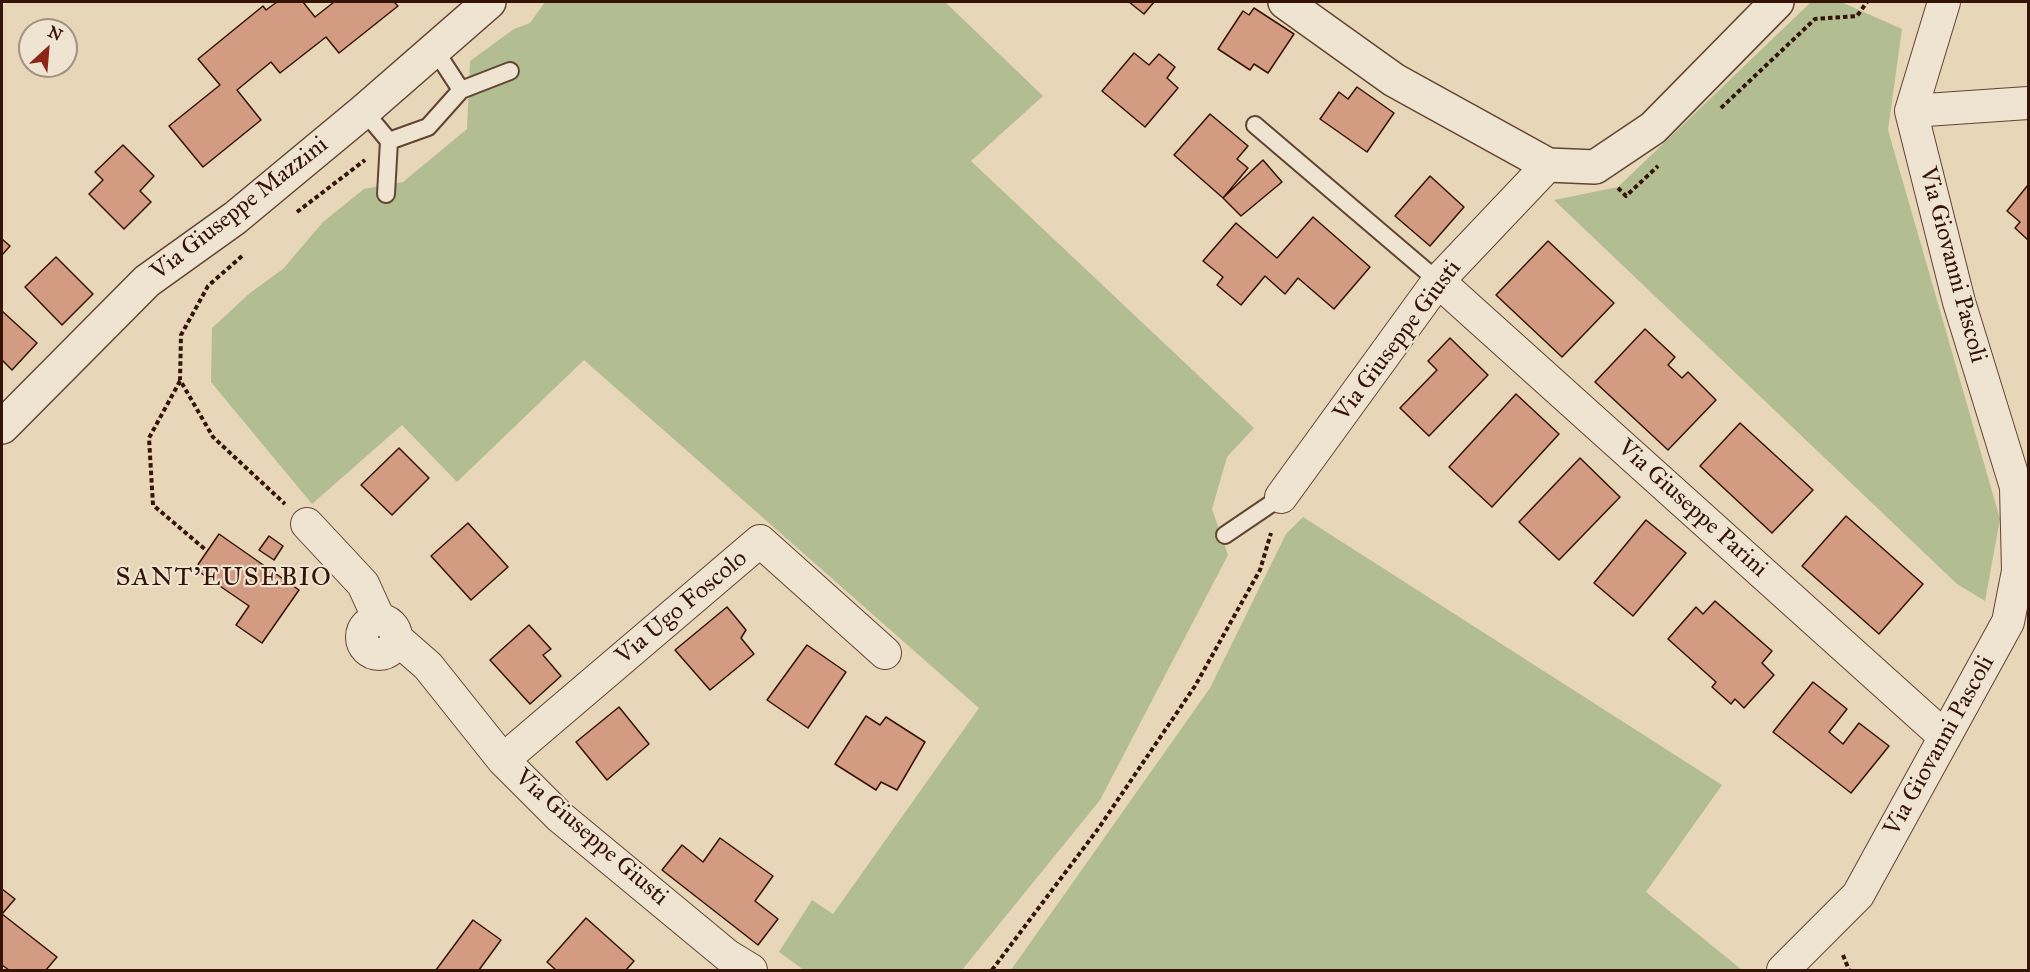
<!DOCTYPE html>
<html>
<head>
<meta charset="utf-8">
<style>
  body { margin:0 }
  #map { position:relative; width:2030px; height:972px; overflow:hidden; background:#e7d6b8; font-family:"IM FELL Great Primer",serif }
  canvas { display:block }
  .frame { position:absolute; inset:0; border:3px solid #351306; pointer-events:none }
  .north { position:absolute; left:18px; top:18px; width:60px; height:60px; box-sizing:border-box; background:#efe4d1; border:2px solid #a59080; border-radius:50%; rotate:26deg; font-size:16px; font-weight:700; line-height:24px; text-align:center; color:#351306 }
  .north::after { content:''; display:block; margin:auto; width:21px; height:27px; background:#8f2418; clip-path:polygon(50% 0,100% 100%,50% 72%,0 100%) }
</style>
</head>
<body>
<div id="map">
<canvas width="2030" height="972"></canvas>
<div class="frame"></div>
<div class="north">N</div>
</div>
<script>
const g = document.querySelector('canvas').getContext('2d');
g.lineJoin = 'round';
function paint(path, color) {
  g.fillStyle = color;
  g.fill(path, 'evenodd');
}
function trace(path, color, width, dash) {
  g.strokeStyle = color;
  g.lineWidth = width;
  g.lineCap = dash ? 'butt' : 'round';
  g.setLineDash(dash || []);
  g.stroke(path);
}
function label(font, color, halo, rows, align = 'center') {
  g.font = font + ' "IM FELL Great Primer",serif';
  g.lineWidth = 4.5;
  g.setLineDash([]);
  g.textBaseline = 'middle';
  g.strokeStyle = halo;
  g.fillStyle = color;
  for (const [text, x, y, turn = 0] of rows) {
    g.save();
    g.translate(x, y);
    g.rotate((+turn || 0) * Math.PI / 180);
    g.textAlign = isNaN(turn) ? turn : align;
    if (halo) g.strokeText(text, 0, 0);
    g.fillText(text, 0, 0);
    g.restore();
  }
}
paint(new Path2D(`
  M545,2h400l98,94 -72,65 283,267 -27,29 -15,52 16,46 -128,245 -138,170h-158l-25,-18 33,-52 21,14 146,-206 -395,-348 -127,122 -55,-57 -90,79 -101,-122 1,-54 38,-35 33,-24 40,-47 41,-33 39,-7 64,-53 3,-68 44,-32 16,-6z
  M1811,2h30l61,27 -14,101 112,389 -15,82 -28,-17 -403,-384 64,-13z
  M1303,517l419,268 -76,107 96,78h-731l199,-282 76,-154z`), '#b2be92');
const building = new Path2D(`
  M277,2h26l12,15 19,-15h60l4,4 -59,47 -13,-16 -46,36 -9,-11 -34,28 24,30 -58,47 -34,-41 51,-41 -22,-26 65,-53 3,4z
  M1129,2h25l-10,12z
  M1254,8l40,26 -26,39 -14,-9 -4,6 -32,-21 25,-38 6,4z
  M1134,53l15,12 10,-11 16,13 -8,11 11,10 -33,39 -43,-36z
  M1357,87l37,26 -27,39 -47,-33 19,-27 9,7z
  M1210,114l38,32 -11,13 11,9 -25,30 -49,-43z
  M123,145l31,31 -14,15 11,11 -27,27 -35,-35 14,-14 -8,-8z
  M1263,160l19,22 -41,34 -18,-18z
  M1430,176l34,31 -34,39 -35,-30z
  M2028,185v55l-13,-12 5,-6 -13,-11z
  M1313,217l57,50 -36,42 -36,-31 -13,16 -20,-18 -24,29 -24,-20 6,-8 -20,-16 33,-38 41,35z
  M2,239l8,7 -8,9z
  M1548,241l66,62 -52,54 -66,-62z
  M56,257l37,37 -31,31 -37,-38z
  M2,311l35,32 -25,27 -10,-10z
  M1645,329l30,28 -7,8 14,13 6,-6 28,28 -48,50 -73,-68z
  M1450,338l38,37 -59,61 -29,-28 37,-38 -9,-9z
  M1516,394l43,40 -67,73 -43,-40z
  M1740,423l73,67 -41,43 -72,-67z
  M399,448l30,30 -37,37 -31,-30z
  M1580,458l40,39 -61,63 -40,-38z
  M1846,516l77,68 -44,50 -77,-68z
  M1646,520l40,33 -53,63 -39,-33z
  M468,523l40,44 -37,33 -40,-44z
  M219,534l80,56 -37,53 -26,-18 13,-19 -54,-37z
  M269,536l14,10 -9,14 -15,-10z
  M1715,601l57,50 -10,12 12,12 -30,33 -9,-9 -4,5 -19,-17 4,-5 -48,-43 28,-32 7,7z
  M727,607l19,23 -5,8 13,16 -44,36 -35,-40z
  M529,625l22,24 -8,6 18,21 -31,28 -40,-44z
  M807,645l39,27 -38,56 -41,-28z
  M1813,682l34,27 -18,23 14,12 16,-21 30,23 -38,47 -78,-61z
  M619,707l30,37 -42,36 -31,-38z
  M866,716l14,9 6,-8 39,25 -28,48 -16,-8 -5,8 -41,-26z
  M720,838l53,38 -18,25 23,18 -20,26 -96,-75 20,-25 21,17z
  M2,889l13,10 -13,15 55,43 -11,13h-37l-7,-5z
  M586,918l48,43 -8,9h-70l-9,-8z
  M473,920l28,20 -22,30h-43z`);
paint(building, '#d29b82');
trace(building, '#351306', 1.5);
const service = new Path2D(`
  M461,90l49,-19
  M364,111l25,30 39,-14 33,-37 -26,-40
  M1255,125l183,156
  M386,194l3,-53
  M1225,535l56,-38`);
const minor = new Path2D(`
  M1911,111l117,-8
  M1438,281l507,456
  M1281,497l157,-216 110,-116
  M307,524l56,60 16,35
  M362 637a17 17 0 1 1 34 0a17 17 0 1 1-34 0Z
  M396,638l32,28 75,94 57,57 168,139 23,14
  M503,760l257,-219 125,112
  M1783,970l75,-75 150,-273 10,-51 -2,-84 -57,-185 -48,-191 33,-109`);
const tertiary = new Path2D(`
  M1285,2l109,78 154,85 47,2 58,-39 124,-126
  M2,427l145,-146 88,-63 129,-107 125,-109`);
trace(service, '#624432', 20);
trace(minor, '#624432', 34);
trace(tertiary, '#624432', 36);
trace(new Path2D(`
  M1721,108l94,-89 42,-3 10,-14
  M1618,188l8,8 32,-30
  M297,212l68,-52
  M242,256l-34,30 -27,49 -1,45 33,57 72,67
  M180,381l-31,57 4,67 54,46
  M1843,955l6,15
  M992,970l106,-141 97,-143 65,-116 11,-37`), '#351306', 4, [4.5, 3]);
trace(service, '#efe4d1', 16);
trace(minor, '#efe4d1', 32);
trace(tertiary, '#efe4d1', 33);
label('24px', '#351306', '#efe4d1', [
  ["Via Giuseppe Mazzini",240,209,-38],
  ["Via Giovanni Pascoli",1952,265,75],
  ["Via Giuseppe Giusti",1398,341,-53],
  ["Via Giuseppe Parini",1692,509,42],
  ["Via Ugo Foscolo",682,608,-40],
  ["Via Giovanni Pascoli",1940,746,-61],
  ["Via Giuseppe Giusti",591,838,41]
]);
g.letterSpacing = '1.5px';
label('26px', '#351306', '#efe4d1', [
  ["SANT'EUSEBIO",224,579]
]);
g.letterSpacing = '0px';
</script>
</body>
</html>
